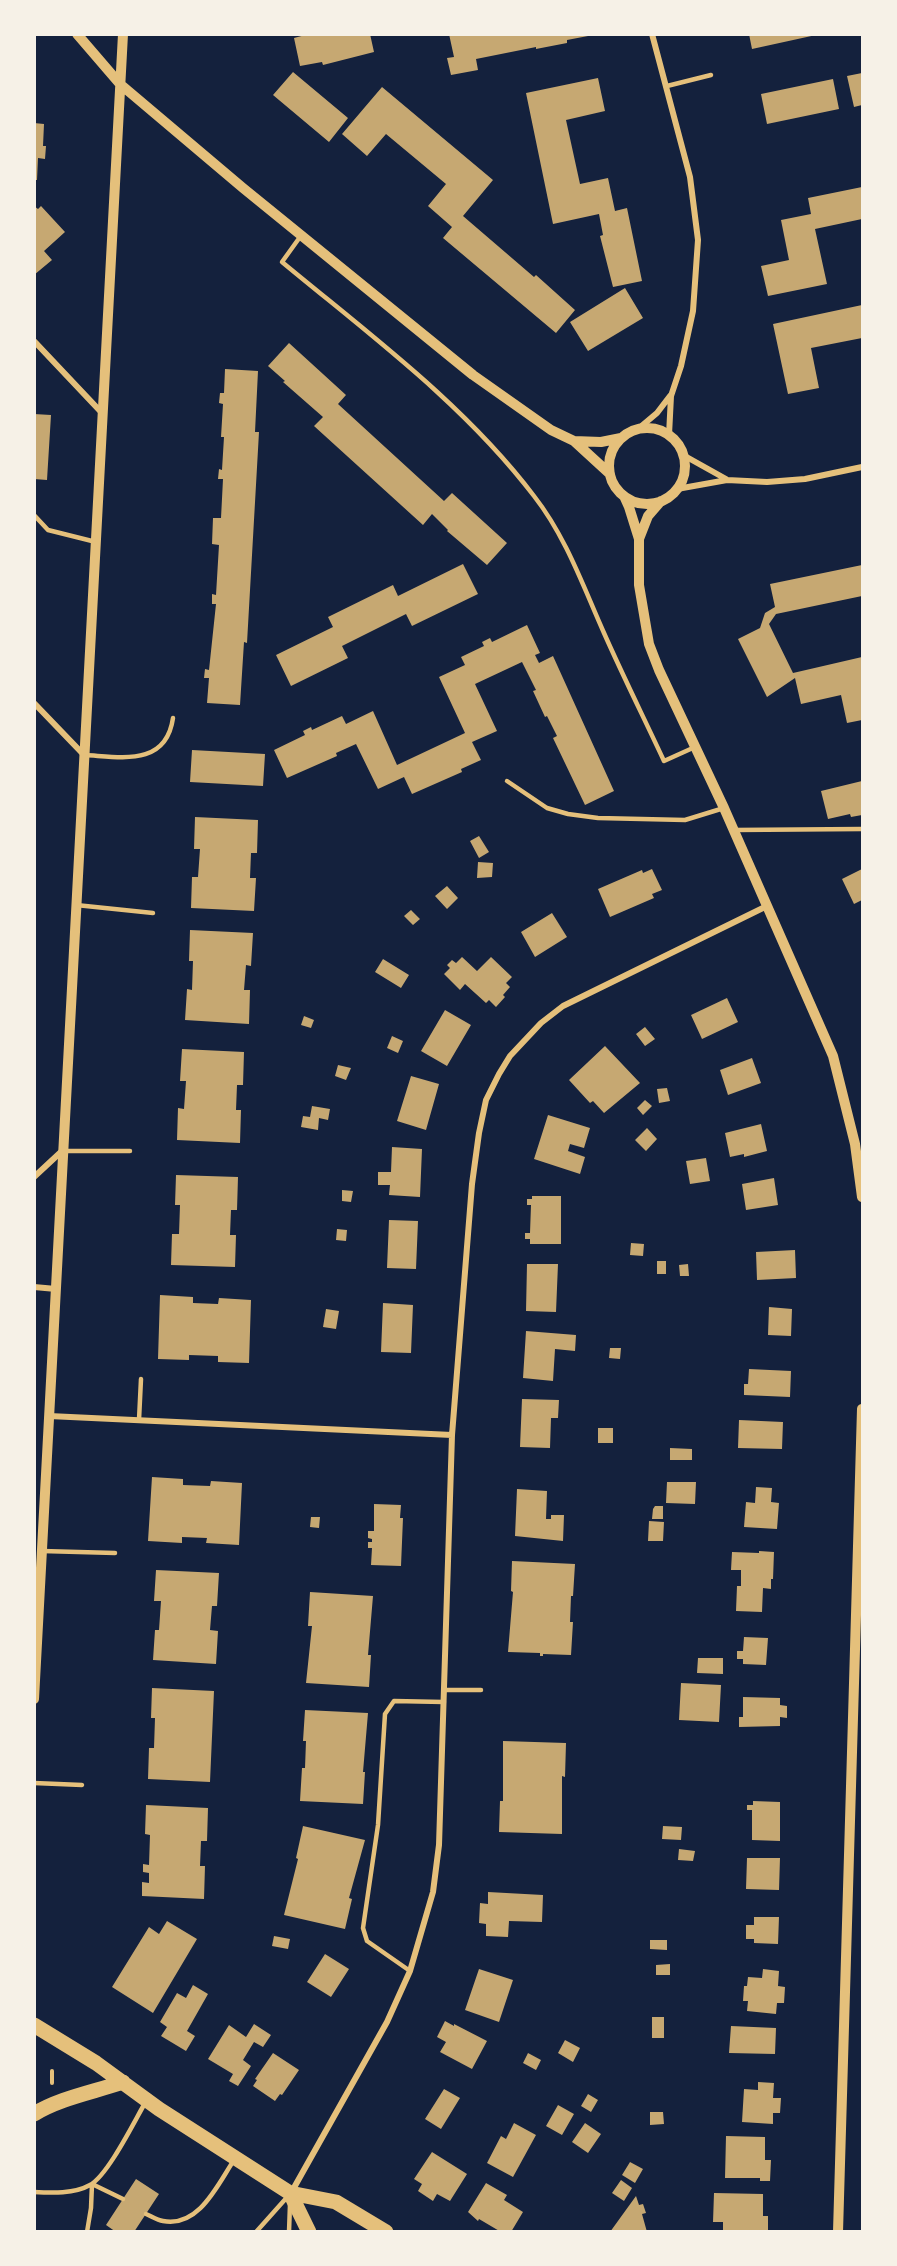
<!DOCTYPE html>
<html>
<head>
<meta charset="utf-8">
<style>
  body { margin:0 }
  #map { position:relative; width:897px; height:2266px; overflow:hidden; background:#14213d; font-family:Arial,sans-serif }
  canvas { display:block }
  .frame { position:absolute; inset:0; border:36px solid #f6f1e7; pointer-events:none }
</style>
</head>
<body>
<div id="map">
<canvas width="897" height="2266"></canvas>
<div class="frame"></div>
</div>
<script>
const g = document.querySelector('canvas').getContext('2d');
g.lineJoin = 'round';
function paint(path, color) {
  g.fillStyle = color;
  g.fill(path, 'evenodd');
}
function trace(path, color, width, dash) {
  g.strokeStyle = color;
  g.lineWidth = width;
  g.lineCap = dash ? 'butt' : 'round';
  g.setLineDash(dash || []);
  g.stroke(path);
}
paint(new Path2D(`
  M309,34h61l4,18 -51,13 -1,-3 -22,4 -6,-28z
  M449,34h139v2l-21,4v3l-31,6v-2l-60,12 2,11 -27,5 -4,-17 7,-1z
  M749,34h67v1l-64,14z
  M293,72l55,46 -19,24 -56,-47z
  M862,73v32l-8,2 -7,-31z
  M598,78l7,33 -39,9 14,64 28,-6 7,33 12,-3 15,73 -29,6 -13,-51 3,-1 -4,-21 -46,10 -27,-131z
  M833,79l6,30 -72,15 -6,-30z
  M382,87l111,93 -30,36 71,61 2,-2 39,35 -19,23 -113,-95 9,-11 -24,-21 18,-22 -60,-50 -19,22 -25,-22z
  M34,123l10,1 -1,22h3l-1,13 -7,-1 -1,22h-3z
  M862,187v32l-47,10 12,55 -59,12 -7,-30 28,-6 -8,-40 30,-6 -3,-16z
  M34,206l4,3 3,-3 24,26 -21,19 8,9 -18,15z
  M625,288l18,30 -55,33 -18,-29z
  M862,305v33l-51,10 8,40 -31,6 -15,-70z
  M289,343l57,52 -8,9 106,97 8,-8 55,50 -20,22 -40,-34 1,-1 -16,-16 -9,11 -109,-99 9,-9 -40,-35 2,-1 -17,-15z
  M225,369l33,2 -3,61h4l-12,211 -3,-1 -4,63 -33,-2 2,-25h-5l1,-9 4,1 7,-66h-4v-10l4,1 3,-50 -7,-1 1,-26h8l2,-39h-5l1,-10 3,1 2,-33h-3l2,-33 -4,-1 1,-10h4z
  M34,414l17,1 -4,65 -13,-1z
  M463,564l15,30 -66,32 -6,-12 -64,32 6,12 -57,28 -15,-31 57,-28 -5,-10 65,-32 5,11z
  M862,565v31l-86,18 -7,10 24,49 69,-16v63l-15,3 -6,-28 -40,9 -6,-26 -28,19 -29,-58 22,-11 5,-15 10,-6 -5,-23z
  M527,625l13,28 -5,2 4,8 14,-7 61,135 -29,14 -32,-67 4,-2 -10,-20 -2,1 -12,-26 3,-1 -14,-28 -47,22 22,47 -25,11 9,18 -20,9 1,3 -50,22 -8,-17 -26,12 -22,-45 -20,9 1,3 -50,22 -13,-28 31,-15 -2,-4 8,-4 1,3 30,-14 4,8 27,-13 24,54 68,-32 -26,-56 26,-12 -4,-8 23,-11 -2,-4 8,-4 2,4z
  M192,750l73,4 -2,32 -73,-4z
  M862,781v34l-11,2 -1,-3 -22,5 -7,-28z
  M195,817l63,3 -1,33h-6l-1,25h6l-2,33 -63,-3 1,-31h6l2,-28h-6z
  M479,836l10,16 -10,6 -9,-17z
  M478,862l15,1 -1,14 -15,1z
  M652,869l10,21 -10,4 2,4 -44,19 -12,-28 44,-19 1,3z
  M862,869v31l-8,4 -12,-25z
  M447,886l11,12 -11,11 -12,-13z
  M411,910l9,9 -7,6 -9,-9z
  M552,913l15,24 -32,20 -14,-25z
  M190,930l63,3 -2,33 -5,-1 -2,25h6l-1,34 -64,-4 2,-31 5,1 1,-29h-4z
  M462,957l15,14 14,-14 21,20 -6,6 4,4 -7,8 2,2 -9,10 -7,-7 -3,3 -21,-19 -5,6 -16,-16 6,-6 -3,-3 5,-5 4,3z
  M383,959l26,16 -8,13 -26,-16z
  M727,998l11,24 -36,17 -11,-24z
  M445,1010l26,15 -24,41 -26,-15z
  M304,1016l10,4 -3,8 -10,-3z
  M645,1027l10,12 -10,7 -9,-12z
  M392,1036l11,5 -5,12 -11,-5z
  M605,1046l35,37 -36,30 -11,-12 -3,2 -21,-23z
  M182,1049l62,3 -1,33h-6l-1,25h5l-1,33 -63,-3 1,-32 6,1 2,-28h-6z
  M752,1058l9,25 -33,12 -8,-25z
  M338,1065l13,3 -5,12 -11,-4z
  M411,1076l28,8 -13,46 -29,-9z
  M667,1088l3,13 -11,2 -2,-14z
  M645,1100l7,6 -9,9 -6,-7z
  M312,1106l18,3 -2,11 -9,-2 -1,12 -17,-3 2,-11 7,1z
  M548,1115l42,13 -6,20 -14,-4 -2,7 17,6 -5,17 -46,-15z
  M761,1124l6,27 -23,6v-3l-14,3 -5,-24z
  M647,1128l10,11 -11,12 -11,-11z
  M392,1147l30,2 -2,48 -31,-2 1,-10h-12v-13h13z
  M706,1158l4,23 -20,3 -4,-23z
  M176,1175l62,2 -1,33h-6l-1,25h6l-1,32 -64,-2 1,-31h7l1,-29h-5z
  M774,1178l4,27 -32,5 -4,-26z
  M342,1190l11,1 -2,11 -9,-1z
  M532,1196h29v48h-31v-5h-5v-6h5l1,-28h-4v-6h5z
  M389,1220l29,1 -2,48 -29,-1z
  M337,1229l10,1 -1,11 -10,-1z
  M631,1243l13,1 -1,12 -13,-1z
  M795,1250l1,28 -39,2 -1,-28z
  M657,1261h9v13h-9z
  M527,1264h31l-2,48 -30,-1z
  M688,1264l1,12h-9l-1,-11z
  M160,1295l33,2v6l25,1 1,-6 32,2 -2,63 -31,-1v-6l-29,-1v5l-31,-1z
  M383,1303l30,2 -2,48 -30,-1z
  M769,1307l23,2 -1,27 -23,-1z
  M326,1309l13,2 -3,18 -13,-2z
  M526,1331l50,4 -1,16 -20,-2 -2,32 -30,-3z
  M610,1348h11l-1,11 -11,-1z
  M749,1369l42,2 -1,26 -46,-2v-11h4z
  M522,1399l37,1 -1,18h-7l-1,30 -30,-1z
  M739,1420l44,2 -1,27 -44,-1z
  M598,1428h15v15h-15z
  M670,1448l22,1v11h-22z
  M152,1477l31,2v6l27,1 1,-5 31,2 -3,62 -33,-2 1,-5 -25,-1v6l-34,-2z
  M667,1482h29l-1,22 -29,-1z
  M756,1487l16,1 -1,14 8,1 -2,26 -33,-2 2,-25 9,1z
  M517,1489l30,2 -1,28h5v-4h13l-1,26 -48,-5z
  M374,1504l27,1 -1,13h3l-2,48 -30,-1 1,-17h-4v-6h4v-3l-4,-1v-7h6z
  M655,1506h8v13h-11l1,-10z
  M311,1517h9l-1,11 -9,-1z
  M649,1521l15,1 -1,19h-15z
  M759,1551l15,1 -1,27h-2v10l-8,-1 -1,24 -26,-1 1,-25h4v-16h-10l1,-18 27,1z
  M512,1561l63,3 -2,32h-2l-1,26h3l-2,33 -28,-1v2h-3v-3l-32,-1 5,-60 -2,-1z
  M156,1570l63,3 -2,33h-5l-2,24 8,1 -2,33 -63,-4 2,-30h4l2,-29h-7z
  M310,1592l63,4 -5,59h3l-2,32 -63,-4 6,-57h-4z
  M744,1637l24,1 -2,27 -23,-1v-5h-6v-8h6z
  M698,1658h25v16l-26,-1z
  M681,1683l40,2 -2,37 -40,-2z
  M152,1688l62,3 -4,91 -62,-3 1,-31h5l1,-30h-4z
  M743,1697l37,1v7l7,1v12l-7,-1v9l-41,1v-10h4z
  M305,1710l63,3 -5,59h2l-2,32 -63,-3 2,-33h3l1,-27h-3z
  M503,1741l63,2 -1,34 -3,-1v58l-63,-2 1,-31h3z
  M753,1801l27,1v39l-28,-1v-30h-5v-5h6z
  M146,1805l62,3 -1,33h-6l-1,25h5l-1,33 -62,-3v-14l7,1v-10l-6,-1v-8l6,1 1,-30 -5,-1z
  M303,1826l62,14 -16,58 3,1 -7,30 -61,-14 14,-56 -2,-1z
  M663,1826l19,1 -1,13 -19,-1z
  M679,1849l16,2 -2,10 -15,-1z
  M747,1858h33l-1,32 -33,-1z
  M488,1892l55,3 -1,27 -33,-1 -1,16 -22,-1v-12l-7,-1 1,-20 8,1z
  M754,1917h25l-1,27 -24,-1v-4h-8v-14h8z
  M167,1921l30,18 -44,74 -41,-26 37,-60 10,7z
  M274,1936l16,3 -2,10 -16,-3z
  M650,1940h17v10l-17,-1z
  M325,1954l24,15 -18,28 -24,-15z
  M670,1964v11h-14v-10z
  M479,1969l34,11 -14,42 -34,-12z
  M763,1969l16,2 -1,15 7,1 -1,16h-7l-1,11 -29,-3 1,-10h-5l1,-15h3l1,-9 14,1z
  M193,1985l15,9 -21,37 8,5 -9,15 -25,-15 6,-9 -7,-5 17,-29 9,5z
  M652,2017h12v21h-12z
  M445,2021l9,5v-2l33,17 -15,28 -32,-17 6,-10 -9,-5z
  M254,2024l17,11 -8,12 -9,-5 -11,18 8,6 -13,20 -9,-5 4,-7 -25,-15 21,-34 17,12z
  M731,2026l45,2 -1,26 -46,-1z
  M565,2040l15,8 -7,14 -15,-9z
  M273,2053l26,17 -17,25 -2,-1 -5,7 -22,-15 4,-6 -2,-1z
  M528,2053l13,7 -5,10 -13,-7z
  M758,2082l16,1 -1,15h8l-1,15h-7v11l-31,-2 2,-33 14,1z
  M444,2089l16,9 -19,31 -16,-10z
  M588,2094l10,6 -7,12 -10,-6z
  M558,2105l16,9 -12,21 -16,-9z
  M650,2112h13l1,12 -14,1z
  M514,2123l22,12 -23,42 -26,-14 14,-27 5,3z
  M585,2123l16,11 -13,19 -16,-11z
  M726,2136l39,1v23h6l-1,21h-10v-3h-35z
  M432,2152l35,22 -17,27 -13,-7 -4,7 -15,-10 4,-7 -8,-5z
  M630,2162l13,7 -8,14 -13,-8z
  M136,2179l23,15 -25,38h-18l-10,-7z
  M621,2180l11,8 -8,13 -12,-8z
  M486,2183l21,12 -3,5 19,12 -12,20h-10l-22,-13 -1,2 -10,-9z
  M714,2193l49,1v22h5v16h-45v-10h-10z
  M636,2196l3,9 4,-1 3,9 -4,1 5,18h-37z`), '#c6a872');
trace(new Path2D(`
  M52,2083v-12`), '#e5c07b', 4);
trace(new Path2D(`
  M667,86l44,-11
  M300,237l-18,25c88,73 182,142 252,234 32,41 49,90 70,137 19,43 40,85 60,128l31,-14
  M34,515l14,15 48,12
  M85,755c36,2 81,12 88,-37
  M507,781l40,27 21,6 30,4 87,2 39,-12
  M734,830l128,-1
  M76,905l77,8
  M63,1151h67
  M139,1420l2,-41
  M42,1551l73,2
  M444,1690h37
  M34,1783l48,2
  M410,1971l-43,-30 -4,-13 15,-103 7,-111 9,-13 50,1
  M92,2184l31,15
  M34,2192c18,1 40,2 56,-7 18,-10 44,-63 55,-82
  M146,2214c5,2 11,6 17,7 36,7 55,-37 71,-61
  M87,2232l4,-24 1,-24
  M256,2232l33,-37
  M289,2232l1,-28`), '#e5c07b', 4.5);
trace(new Path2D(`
  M652,34l38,143 8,63 -5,71 -12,55 -10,30 -2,39
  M34,341l68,72
  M638,429l19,-16 13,-17
  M683,455l43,24
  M677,489l50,-9 40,2 38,-3 57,-12
  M34,703l50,52
  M34,1177l28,-26
  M34,1287l22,2
  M49,1416l403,19
  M291,2193l96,-171 23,-51 23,-79 6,-47 13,-410 20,-251 7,-51 7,-33 13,-26 11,-18 31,-33 22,-17 204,-100`), '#e5c07b', 6);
trace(new Path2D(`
  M77,34l43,50 123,104 230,187 78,55 23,11 36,33
  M609 466a38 38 0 1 1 76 0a38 38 0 1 1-76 0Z
  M574,441l27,1 20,-4
  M624,496l5,11 10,32v46l10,59 10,26 65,138 109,248 22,88 7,53
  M639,539l9,-23 13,-15
  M34,1699l89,-1665
  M838,2232l24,-823`), '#e5c07b', 10);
trace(new Path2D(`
  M34,2025l62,38 63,46 131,84 46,9 50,30
  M34,2114c26,-16 60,-22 89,-32
  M290,2193l19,39`), '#e5c07b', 15);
</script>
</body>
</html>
